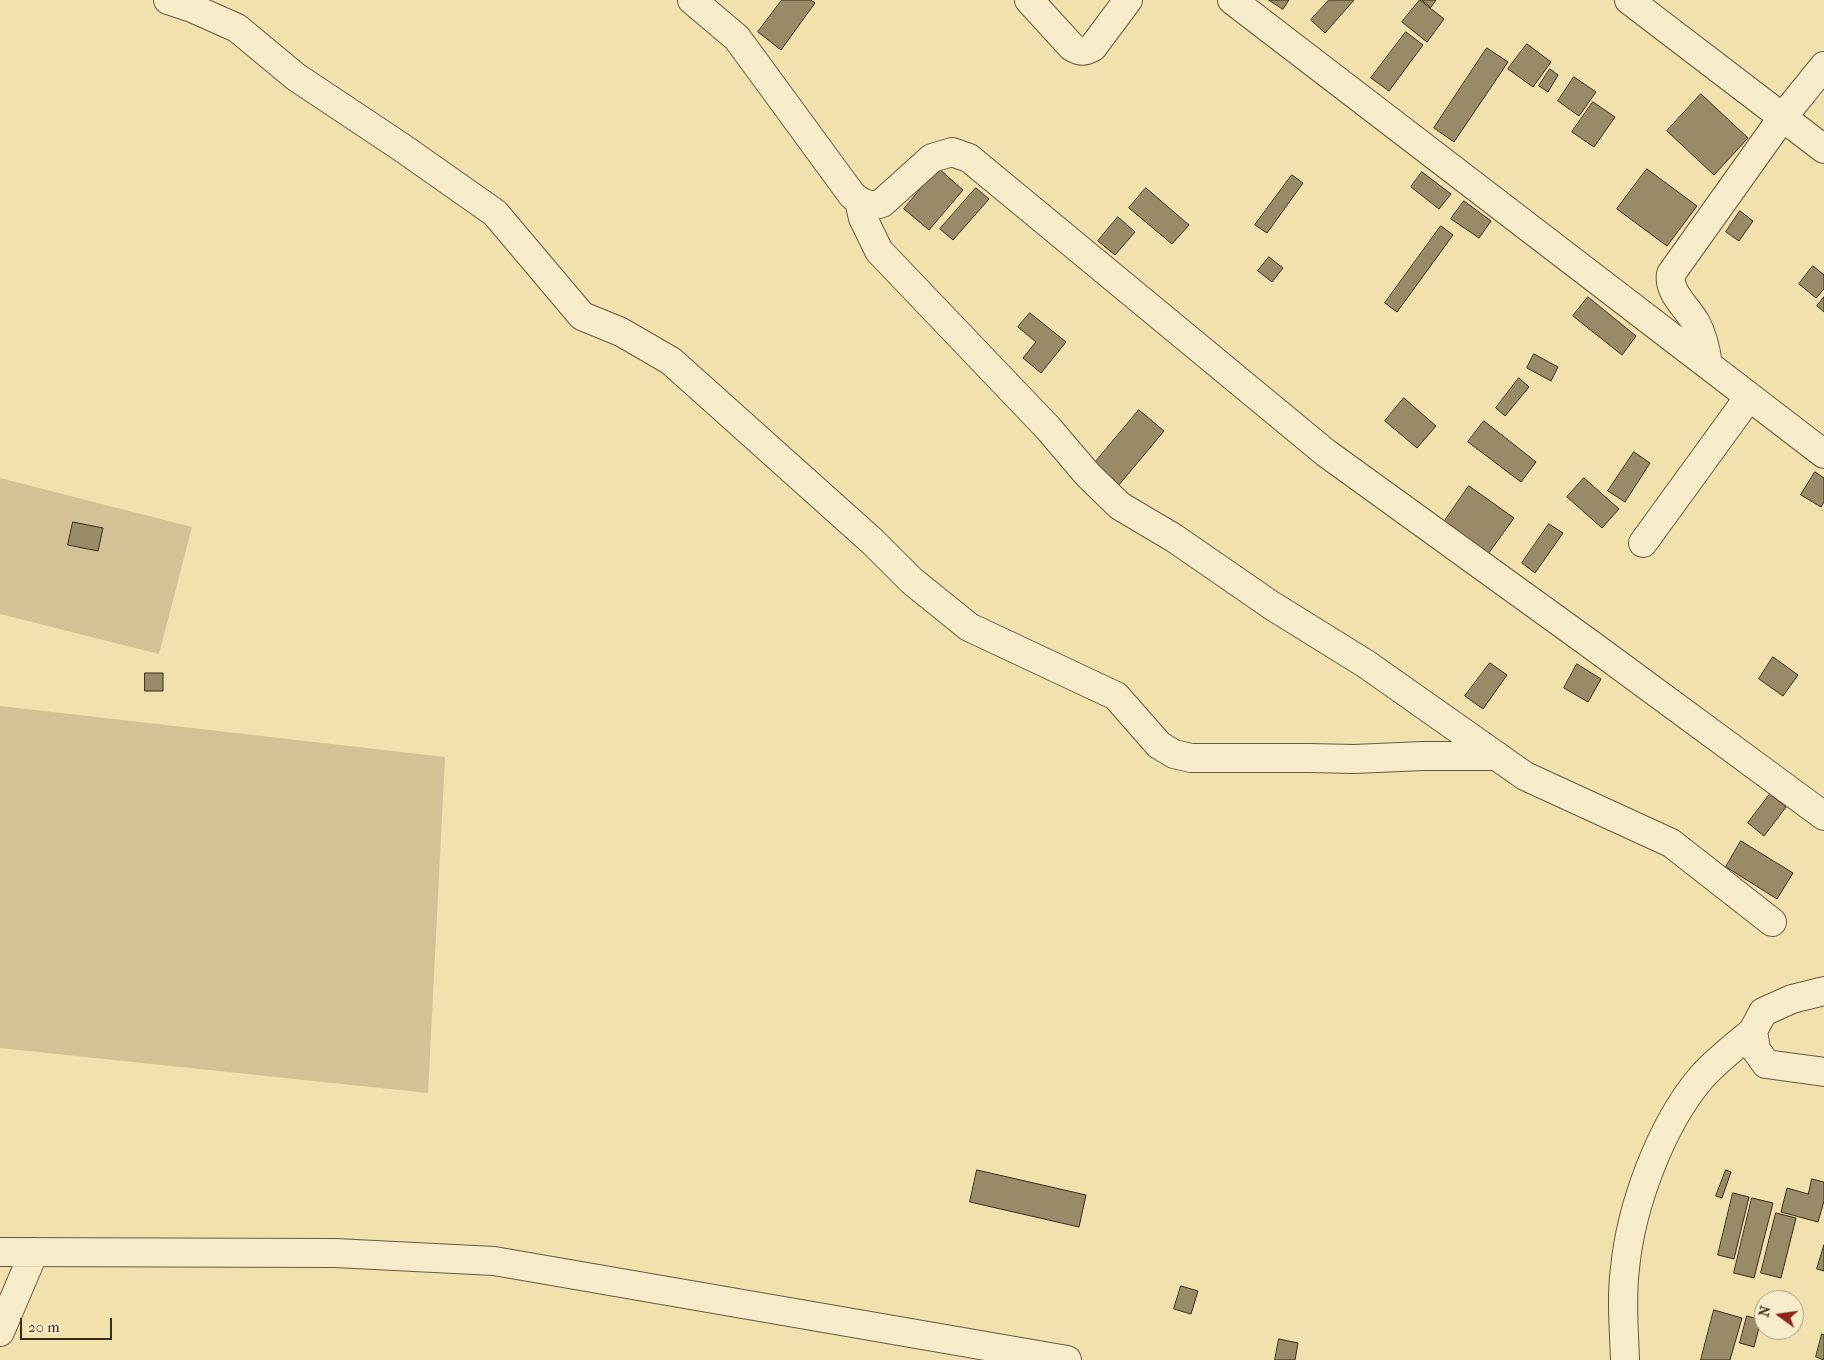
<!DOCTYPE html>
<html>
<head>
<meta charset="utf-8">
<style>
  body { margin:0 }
  #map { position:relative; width:1824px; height:1360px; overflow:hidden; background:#f1e1ad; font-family:"IM FELL French Canon",serif }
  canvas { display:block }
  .north { position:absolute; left:1754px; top:1290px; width:50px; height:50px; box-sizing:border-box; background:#f6ecca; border:1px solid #aa9f85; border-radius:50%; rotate:284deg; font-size:14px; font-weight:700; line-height:20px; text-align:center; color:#392c1d }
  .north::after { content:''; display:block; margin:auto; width:18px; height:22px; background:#8f2418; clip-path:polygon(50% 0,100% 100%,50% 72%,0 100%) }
  .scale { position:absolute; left:20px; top:1318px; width:92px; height:22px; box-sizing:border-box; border:2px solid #392c1d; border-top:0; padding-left:6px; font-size:15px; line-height:18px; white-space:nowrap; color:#392c1d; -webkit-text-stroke:4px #f6ecca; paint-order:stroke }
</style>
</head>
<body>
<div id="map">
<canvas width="1824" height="1360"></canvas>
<div class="north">N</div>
<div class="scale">20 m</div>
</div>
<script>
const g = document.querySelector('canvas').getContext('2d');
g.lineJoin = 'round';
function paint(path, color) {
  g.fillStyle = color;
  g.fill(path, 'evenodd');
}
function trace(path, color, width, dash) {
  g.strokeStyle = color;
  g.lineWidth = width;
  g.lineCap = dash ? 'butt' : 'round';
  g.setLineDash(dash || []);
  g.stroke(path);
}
paint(new Path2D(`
  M0,478l192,49 -33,127 -159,-40z
  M0,706l445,51 -17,336 -428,-45z`), '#d2c295');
const building = new Path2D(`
  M782,0h29l4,3 -34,47 -23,-18z
  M1269,0h20l-6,9z
  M1329,0h25l-29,33 -14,-13z
  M1420,0l24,19 -17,23 -25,-20z
  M1422,0h14l-5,7z
  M1406,32l17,13 -34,46 -18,-13z
  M1527,44l24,18 -18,25 -25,-18z
  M1487,48l21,14 -54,80 -20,-14z
  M1550,69l8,6 -10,17 -9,-6z
  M1574,77l22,15 -17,24 -21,-15z
  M1701,94l47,44 -34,37 -47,-44z
  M1593,102l22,15 -21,30 -22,-15z
  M938,168l25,22 -34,40 -25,-21z
  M1647,169l50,37 -30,40 -50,-37z
  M1422,172l29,22 -12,15 -28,-22z
  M1292,175l11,8 -36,50 -12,-8z
  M976,188l13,11 -36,41 -13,-11z
  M1146,188l43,37 -17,19 -43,-36z
  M1464,201l27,20 -12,17 -28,-19z
  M1740,211l13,10 -14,20 -13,-9z
  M1118,217l17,15 -20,23 -17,-14z
  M1441,226l12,9 -56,77 -12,-9z
  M1269,257l14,11 -11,14 -14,-11z
  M1813,266l11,9v14l-8,9 -17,-14z
  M1588,297l48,39 -14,19 -49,-39z
  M1824,297v15l-7,-6z
  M1030,313l36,29 -25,31 -18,-15 13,-16 -18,-15z
  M1534,354l24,13 -7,14 -24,-13z
  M1519,378l10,9 -24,29 -9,-8z
  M1404,398l32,28 -19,22 -32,-27z
  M1139,410l25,21 -46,55 -25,-21z
  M1484,421l52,41 -15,20 -53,-40z
  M1634,452l16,11 -25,39 -17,-11z
  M1815,472l9,6v24l-3,5 -20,-12z
  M1584,478l35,31 -17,19 -35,-31z
  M1469,486l45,32 -26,36 -44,-32z
  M73,522l30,6 -5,23 -30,-6z
  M1549,524l14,9 -28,40 -13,-10z
  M1773,657l25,18 -15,21 -24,-17z
  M1490,663l17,12 -24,34 -18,-13z
  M1577,664l24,15 -13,23 -24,-14z
  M145,673h18v18h-18z
  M1770,794l16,13 -22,29 -16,-13z
  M1741,841l52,32 -16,26 -51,-32z
  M977,1170l109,25 -7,32 -109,-25z
  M1726,1170l5,2 -9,26 -6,-2z
  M1812,1179l12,3v19l-6,21 -37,-10 6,-24 21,6z
  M1733,1193l16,4 -15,62 -16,-4z
  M1752,1198l21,5 -19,75 -20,-5z
  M1776,1213l20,5 -15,60 -20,-5z
  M1824,1245v26l-7,-2z
  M1181,1286l17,5 -7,23 -17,-5z
  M1714,1310l28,8 -12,42h-29z
  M1747,1316l14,4 -7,27 -14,-4z
  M1822,1334l2,1v25l-8,-3z
  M1279,1339l19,4 -3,17h-20z`);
paint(building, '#998a68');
trace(building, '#392c1d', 1);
const minor = new Path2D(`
  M168,0l24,8 45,20 59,49 108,72 91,64 87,103 39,16 50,29 202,181 39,39 57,46 147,69 43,49 15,9 17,4h118l45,1 69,-3h74
  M692,0l45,38 115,157c9,8 18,13 30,8l50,-45 20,-6 17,6 357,295 267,193 231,170
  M1029,0l43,47c8,5 13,5 21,0l35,-47
  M1232,0l592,454
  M1629,0l195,149
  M859,201l4,17 16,33 169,177 40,47 32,31 54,32 97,67 95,59 159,112 146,67 101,79
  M1708,365c-2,-15 -5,-29 -12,-42 -9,-16 -28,-30 -25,-49l111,-156 42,-52
  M1643,543l106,-146
  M1824,991l-32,8 -29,13 -10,19 3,19 10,14 58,8
  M0,1252l335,1 159,8 573,99
  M0,1332l34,-80
  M1625,1360c-1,-30 -4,-61 0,-92 6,-61 35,-141 75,-189 13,-16 37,-34 53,-48`);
trace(minor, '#675941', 30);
trace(minor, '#f6ecca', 28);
</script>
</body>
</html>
